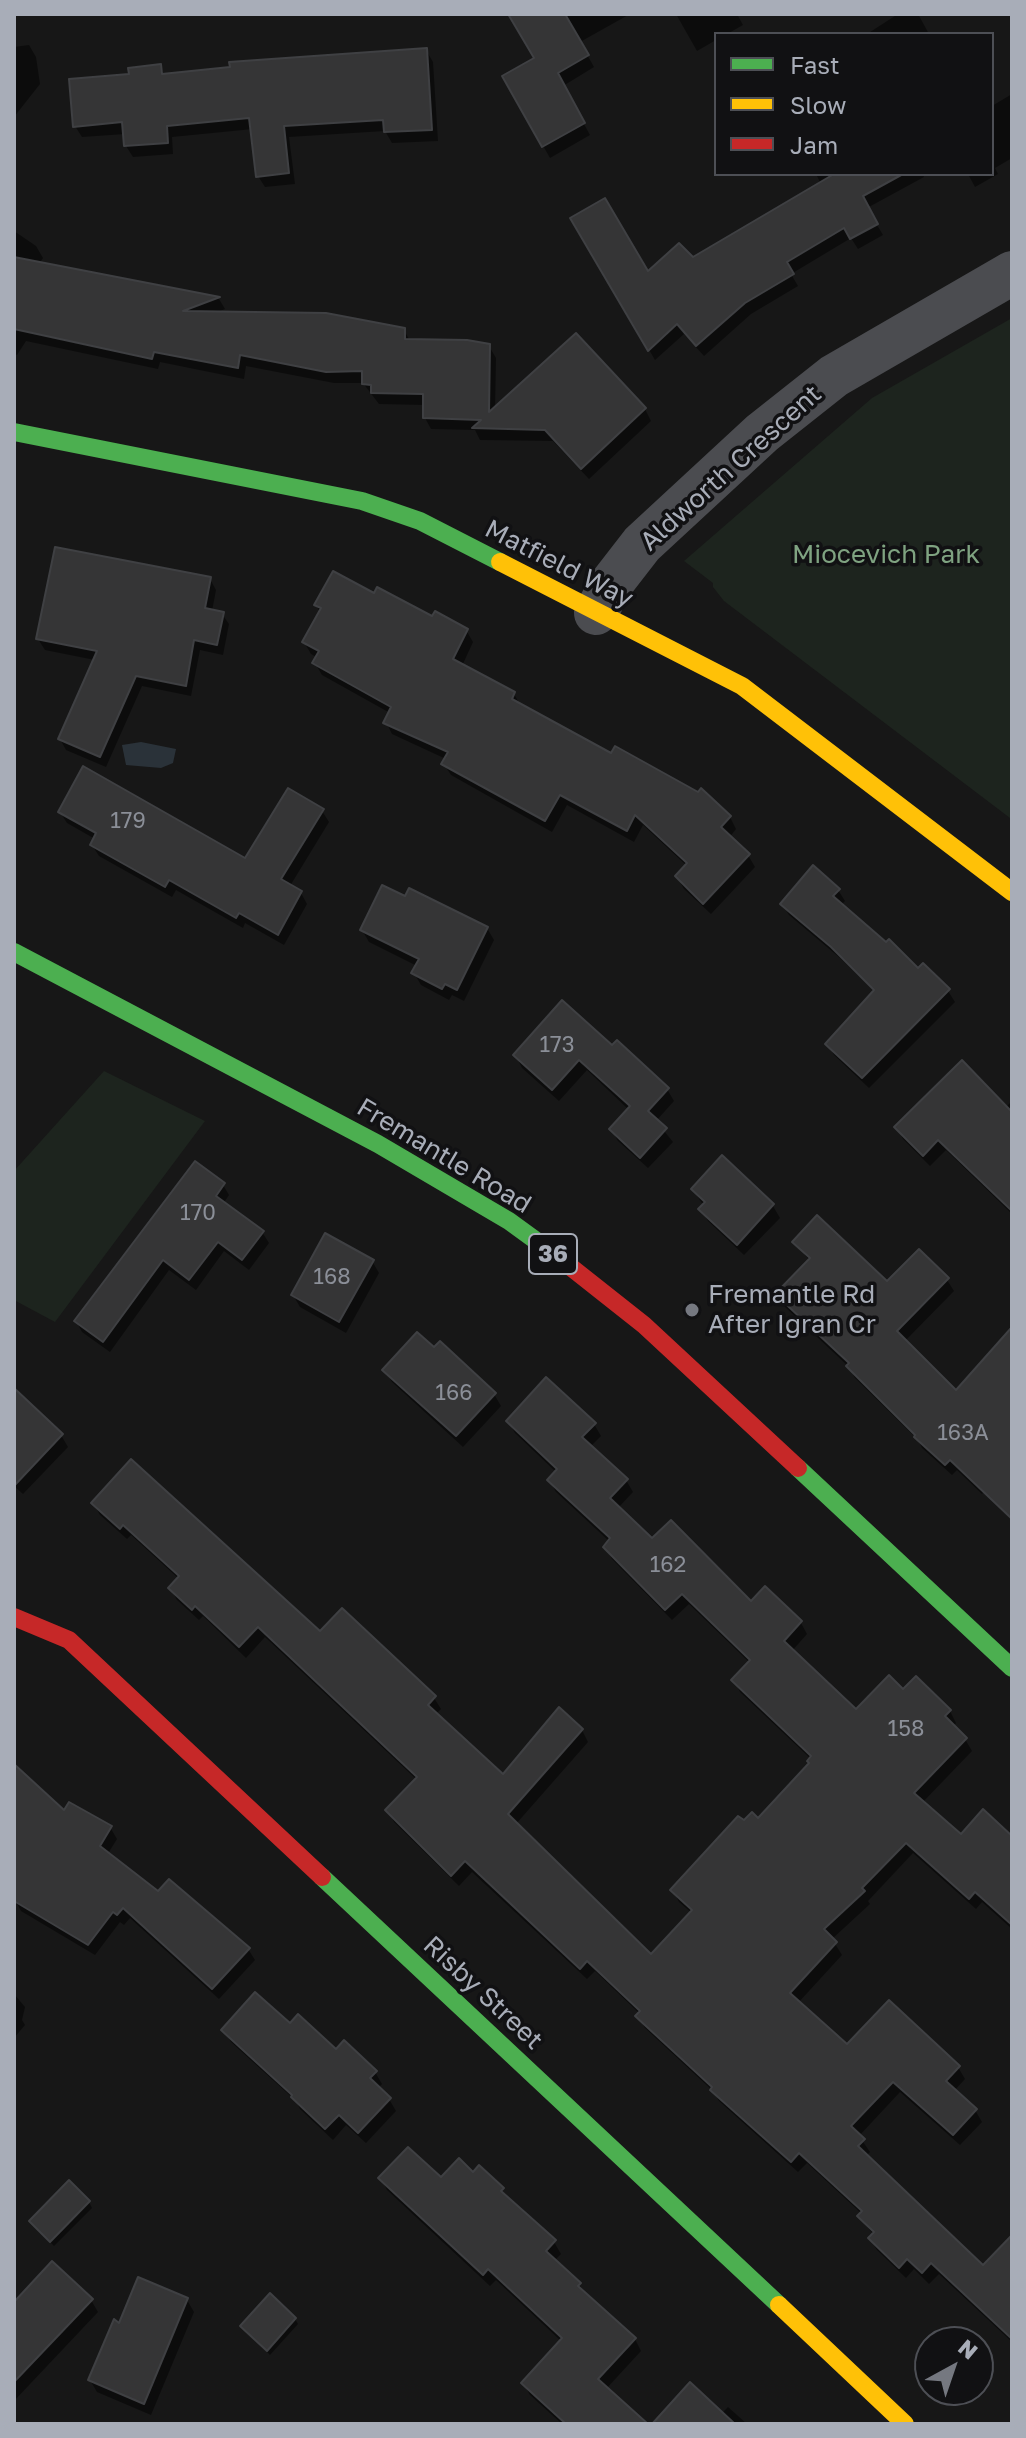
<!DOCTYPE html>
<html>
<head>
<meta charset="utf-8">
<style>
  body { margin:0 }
  #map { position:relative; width:1026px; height:2438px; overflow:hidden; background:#171717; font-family:"Golos Text",sans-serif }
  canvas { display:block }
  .frame { position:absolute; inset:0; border:16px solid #a8adb8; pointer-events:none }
  .legend { position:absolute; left:714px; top:32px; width:280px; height:144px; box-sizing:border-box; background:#111113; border:2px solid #4d4f55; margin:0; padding:10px 14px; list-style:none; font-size:24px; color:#a8adb8 }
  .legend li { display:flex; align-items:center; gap:16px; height:40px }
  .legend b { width:40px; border:2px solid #4d4f55 }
  .north { position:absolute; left:914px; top:2326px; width:80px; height:80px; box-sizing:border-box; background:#111113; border:2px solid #4d4f55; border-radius:50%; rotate:40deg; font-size:22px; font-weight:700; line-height:32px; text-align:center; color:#a8adb8 }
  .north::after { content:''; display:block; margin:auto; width:28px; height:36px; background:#757880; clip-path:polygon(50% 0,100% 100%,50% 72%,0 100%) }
</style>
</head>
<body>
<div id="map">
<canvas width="1026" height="2438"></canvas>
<div class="frame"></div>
<ul class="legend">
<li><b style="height:10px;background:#4caf50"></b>Fast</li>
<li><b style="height:10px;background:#ffc107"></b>Slow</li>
<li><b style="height:10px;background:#c62828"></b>Jam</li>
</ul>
<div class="north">N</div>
</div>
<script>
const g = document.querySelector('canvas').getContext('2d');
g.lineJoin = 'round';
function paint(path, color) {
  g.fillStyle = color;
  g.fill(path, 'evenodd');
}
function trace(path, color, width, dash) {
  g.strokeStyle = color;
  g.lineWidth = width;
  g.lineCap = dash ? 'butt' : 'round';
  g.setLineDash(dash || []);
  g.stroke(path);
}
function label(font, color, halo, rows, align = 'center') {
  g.font = font + ' "Golos Text",sans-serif';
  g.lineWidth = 7;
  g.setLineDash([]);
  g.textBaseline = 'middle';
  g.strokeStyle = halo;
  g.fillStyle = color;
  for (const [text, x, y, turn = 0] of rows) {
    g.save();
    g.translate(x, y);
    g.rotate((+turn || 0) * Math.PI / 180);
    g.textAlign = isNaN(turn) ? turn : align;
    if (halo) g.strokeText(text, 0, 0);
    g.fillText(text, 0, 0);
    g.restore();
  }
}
paint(new Path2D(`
  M1012,318v499l-2,1 -286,-217 -11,-14v-4l-29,-22 188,-163z
  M104,1071l101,50 -150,201 -41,-22v-129z`), '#1d241e');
paint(new Path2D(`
  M141,742l35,7 -3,14 -12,5 -35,-3 -4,-20z`), '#2a3239');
paint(new Path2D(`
  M510,14h120l-50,28 14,25 -31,19 27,49 -40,23 -46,-81 33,-18z
  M676,14h61l6,11 -16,9h-11v6l-19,11z
  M898,14h20l11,20h-62z
  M29,45l7,12 4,27 -26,33v-70z
  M426,50l7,12 5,79 -46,2 -7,-12 -96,6 6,47 -30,3 -7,-11 -5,-47 -81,8 1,17 -40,3 -7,-11 -1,-12 -43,3 -7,-11 56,-50 29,-9 5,9z
  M1012,94v64l-17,10 3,6 -23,13 -7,-13h24v-68z
  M816,174h107l1,3 -57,31 16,27 -25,14 -7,-11 -60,36 7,12 -47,28 -47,42 -20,-22 -29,26 -82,-141 75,55 44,-14 129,-76z
  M14,231l22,15 7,12 -4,6 180,35 6,10 -12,5 191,16 6,11 79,5 7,12 -1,52 81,-74 69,73 6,12 -62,58 -36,-38 -73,-1 -5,-10 -44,-1 -6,-11v-13l-46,-1 -16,-21h-29l-88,-17 -2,13 -84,-17 -2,7 -132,-28 -9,14 -3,-2z
  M210,579l6,11 -4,21 10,3 7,10 -6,31 -23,-5 -9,46 -49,-10 -36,81 -40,-17 -6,-11 35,-79 -50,-10 -7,-11z
  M375,596l91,34 7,12 -11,24 52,28 7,12 209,111 6,12 -7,9 19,17 7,12 -44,47 -27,-25 -7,-12 10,-11 -44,-41 -9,17 -67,-37 -15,27 -101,-57 -7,-11 2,-5 -54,-25 -6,-12 4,-9 -68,-38 -7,-12 3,-5 -7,-4 -7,-12 16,-30 -4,-7z
  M322,811l7,11 -39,64 11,7 6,11 -23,41 -39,-22 -2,5 -67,-38 -4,7 -73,-41 -7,-11 3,-6 -28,-16 -7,-11 186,49z
  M838,890l7,11 -4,4 77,66 30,20 7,11 -86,86 -35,-33 -7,-11 48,-52 -35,-34 -51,-43 -7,-11z
  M487,928l7,12 -30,61 -12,-6 -3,5 -28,-15 -7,-12 3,-7 -48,-24 -7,-12z
  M612,1047l55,42 7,12 -18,20 17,21 -25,26 -30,-27 -7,-12 18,-19 -42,-40 -28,31 -37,-33 -6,-12z
  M1012,1101v113l-66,-64 -16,16 -27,-27 -6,-11 108,-20z
  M722,1158l51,48 7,12 -36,37 -36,-34 -7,-12 3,-3 -11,-16z
  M223,1185l6,10 -6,9 39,28 7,11 -20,27 -25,-19 -28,39 -27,-20 -59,82 -28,-20 -6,-11z
  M794,1242l93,42 60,-4 7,11 -49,50 51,52 56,-63v130l-30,34 -25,-24 -5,5 -30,-27 -4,-8 -63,-62 -7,-12 -64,-60 -6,-11 32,-34z
  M372,1261l7,12 -33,60 -46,-26 -7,-12z
  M385,1370l109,24 7,12 -38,41 -71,-65z
  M14,1416l47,19 7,12 -45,47 -9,-8z
  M508,1421l86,3 7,12 -11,11 36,33 7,12 -15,16 34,33 99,63 14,-15 36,34 6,11 -15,17 64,61 47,-20 47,19 6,12 -3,4 12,12 7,12 -50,52 39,34 51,2v90l-30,-27 -6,7 -63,-56 -45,48 2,3 -38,35 10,16 -44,48 49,44 111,20 7,12 -11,12 21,19 7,12 -22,23 -60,-53 -41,44 11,16 -4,4 117,111 29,-16v91l-73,-68 -10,10 -15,-15 -8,9 -29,-28 -7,-11 4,-4 -15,-18 3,-3 -55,-51 -9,9 -79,-71 -6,-10 -68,-63 -7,-12 2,-2 -45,-43 -8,8 -115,-107 -13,14 -65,-64 -6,-11 29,-31 -152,-143 -19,21 -43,-42 -4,4 -22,-20 -7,-12 9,-9 -48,-44 -4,4 -27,-24 -7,-12 341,195 7,11 -6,6 68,62 79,-47 6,12 -72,82 135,133 41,-44 -13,-11 -6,-12 71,-67 14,-2 53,-57v-5l-71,-67 -6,-12 16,-17 -61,-59 -17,16 -60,-61 -7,-12 5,-5 -54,-50 -7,-12 7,-8 -41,-39z
  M110,1827l7,12 -10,16 51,39 50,23 2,-3 38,35 7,11 -36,39 -89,-81 -6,7 -4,-3 -25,33 -74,-44 -6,-11z
  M14,1994l11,13 -3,13 3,5 -11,13z
  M291,2026l84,46 7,12 -4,4 11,11 7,12 -30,32 -20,-18 -13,15 -33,-31 -4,-8 -65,-59 -7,-12z
  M473,2175l29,15 6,10 46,42 7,12 -7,7 25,23 7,11 49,44 6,12 -35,38 31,35h-75l-32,-29 -7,-12 38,-42 -65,-61 -6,6 -103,-96 -6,-12 60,2z
  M89,2202l3,6 -38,38 -23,-24z
  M91,2300l7,12 -84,89v-96z
  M187,2300l7,12 -43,103 -54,-23 -7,-12 29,-53z
  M295,2319l3,5 -28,31 -28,-29z
  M728,2407l19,17h-93l67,-10z`), '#0007');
const building = new Path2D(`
  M508,14h57l24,41 -31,18 27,50 -43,24 -40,-71 32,-18z
  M427,48l5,82 -48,2 -1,-12 -99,6 5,47 -33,4 -7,-59 -82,8 1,17 -44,3 -2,-24 -49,5 -4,-48 60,-5 -1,-6 33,-4 1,10 68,-7 -1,-5z
  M834,174h69l-40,22 15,28 -28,15 -6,-11 -57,34 7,12 -49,29 -49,43 -19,-22 -29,27 -78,-133 35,-20 43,73 31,-28 14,14z
  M14,257l206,40 -37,14 143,2 79,15v11l62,1 23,4 -1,68 87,-79 70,75 -65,61 -36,-39 -73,-2 9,-8 -58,-2v-24l-52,-1v-8l-9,-1v-13l-36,1 -86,-17 -2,13 -84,-16 -2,7 -138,-30z
  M55,547l156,30 -6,31 19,4 -7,33 -23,-5 -8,46 -50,-10 -36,81 -42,-18 39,-88 -61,-12z
  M333,571l41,22 3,-6 55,29 3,-5 33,18 -15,30 62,33 -3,7 99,54 4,-7 83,46 3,-4 30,28 -10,11 29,27 -47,50 -28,-28 12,-13 -52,-48 -8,16 -67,-36 -15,26 -104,-57 7,-12 -65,-29 8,-16 -79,-44 7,-12 -17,-9 19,-34 -7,-3z
  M83,766l162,92 43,-70 36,21 -43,70 21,12 -24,44 -39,-22 -3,5 -67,-38 -4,7 -75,-42 6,-12 -38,-21z
  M813,865l27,24 -7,7 53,46 3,-3 29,29 5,-5 27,26 -88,89 -37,-34 49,-54 -43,-43 -51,-43z
  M382,885l23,11 4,-8 79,39 -31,63 -12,-6 -3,5 -31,-16 8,-14 -59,-29z
  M562,1000l50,45 5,-5 52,48 -21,23 19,17 -27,30 -31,-29 21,-23 -51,-46 -27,30 -39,-35z
  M962,1060l50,52v99l-74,-71 -15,16 -29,-29z
  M722,1155l52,49 -37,41 -39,-36 7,-7 -14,-13z
  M195,1161l30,22 -9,13 48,35 -22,29 -24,-18 -29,38 -26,-20 -60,82 -29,-21z
  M817,1215l70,66 32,-32 30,29 -52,53 59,59 56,-63v192l-62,-59 -5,5 -31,-28 1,-2 -69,-69 3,-3 -74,-69 35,-36 -18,-16z
  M325,1233l49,27 -35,62 -48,-27z
  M417,1332l17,15 6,-6 56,52 -40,43 -74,-66z
  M546,1377l50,46 -14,14 46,42 -18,19 42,40 19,-18 80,81 14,-15 37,35 -18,20 72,68 33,-34 14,14 13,-13 35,34 -6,6 22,22 -53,55 47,41 22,-25 29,27v89l-37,-33 -6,7 -63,-56 -44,45 3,3 -41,38 13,13 -47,51 57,51 42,-44 71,66 -14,15 31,28 -24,26 -60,-53 -42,44 14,13 -7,7 125,119 29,-30v104l-81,-76 -9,10 -15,-14 -8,9 -31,-30 6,-6 -17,-16 5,-5 -63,-58 -8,9 -81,-72 2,-3 -77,-71 5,-5 -53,-50 -7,8 -115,-108 -14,15 -66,-66 32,-33 -159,-150 -19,20 -44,-41 -3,4 -24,-22 11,-12 -56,-51 -3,4 -29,-26 40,-44 189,172 22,-23 94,88 -8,9 75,69 56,-67 24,22 -75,85 143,140 41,-44 -22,-20 68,-74 6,4 8,-8 6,6 51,-55 -2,-2 4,-5 -80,-76 19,-20 -68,-66 -17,16 -62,-63 7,-9 -63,-58 10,-11 -51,-48z
  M14,1388l49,46 -49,52z
  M14,1764l50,46 5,-8 43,24 -12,20 58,45 11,-12 81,69 -38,41 -89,-81 -6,7 -4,-3 -25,33 -74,-44z
  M255,1992l35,31 8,-9 38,35 8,-9 33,31 -7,7 21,20 -33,35 -19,-18 -14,14 -34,-32 1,-2 -71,-65z
  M408,2147l33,30 18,-19 14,14 6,-7 25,23 -3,3 55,49 -10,11 35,32 -3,3 58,52 -38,41 50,45h-82l-45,-41 41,-45 -74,-69 -5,6 -105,-97z
  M69,2180l21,21 -40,41 -21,-21z
  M52,2261l41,38 -79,83v-80z
  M138,2277l50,21 -44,106 -56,-24 26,-61 5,4z
  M270,2293l26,25 -29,33 -27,-25z
  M690,2382l45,42h-83z`);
paint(building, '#353536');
trace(building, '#3f4043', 2);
trace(new Path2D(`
  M596,613l15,-29 31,-40 120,-111 72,-57 178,-103`), '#4b4c50', 44);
trace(new Path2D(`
  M14,432l348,69 58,20 80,41
  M14,952l364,192 131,77 44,32
  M798,1468l214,200
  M322,1877l457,428`), '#4caf50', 18);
trace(new Path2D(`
  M500,562l242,124 270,206
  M779,2305l126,119`), '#ffc107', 18);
trace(new Path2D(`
  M553,1253l91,72 154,143
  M14,1617l55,23 253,237`), '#c62828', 18);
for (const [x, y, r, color] of [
  [692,1310,8,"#757880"]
]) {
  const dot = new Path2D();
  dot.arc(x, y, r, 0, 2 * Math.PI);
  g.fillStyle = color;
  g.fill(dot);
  trace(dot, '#111113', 3);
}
label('22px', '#8b8f98', null, [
  ["179",128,821],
  ["173",557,1045],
  ["170",198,1213],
  ["168",332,1277],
  ["166",454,1393],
  ["163A",963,1433],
  ["162",668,1565],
  ["158",906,1729]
]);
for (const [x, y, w] of [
  [553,1254,48]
]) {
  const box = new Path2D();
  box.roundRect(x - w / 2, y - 20, w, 40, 6);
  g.fillStyle = '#111113';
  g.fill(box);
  trace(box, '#a8adb8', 2);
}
label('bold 24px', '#a8adb8', null, [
  ["36",553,1254]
]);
label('26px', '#a8adb8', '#111113', [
  ["Aldworth Crescent",731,468,-42],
  ["Matfield Way",559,564,27],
  ["Fremantle Road",444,1156,31],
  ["Risby Street",483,1993,43]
]);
label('26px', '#7fa381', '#111113', [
  ["Miocevich Park",886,555]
]);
label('26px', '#a8adb8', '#111113', [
  ["Fremantle Rd",708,1295],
  ["After Igran Cr",708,1325]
], 'left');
</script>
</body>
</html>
